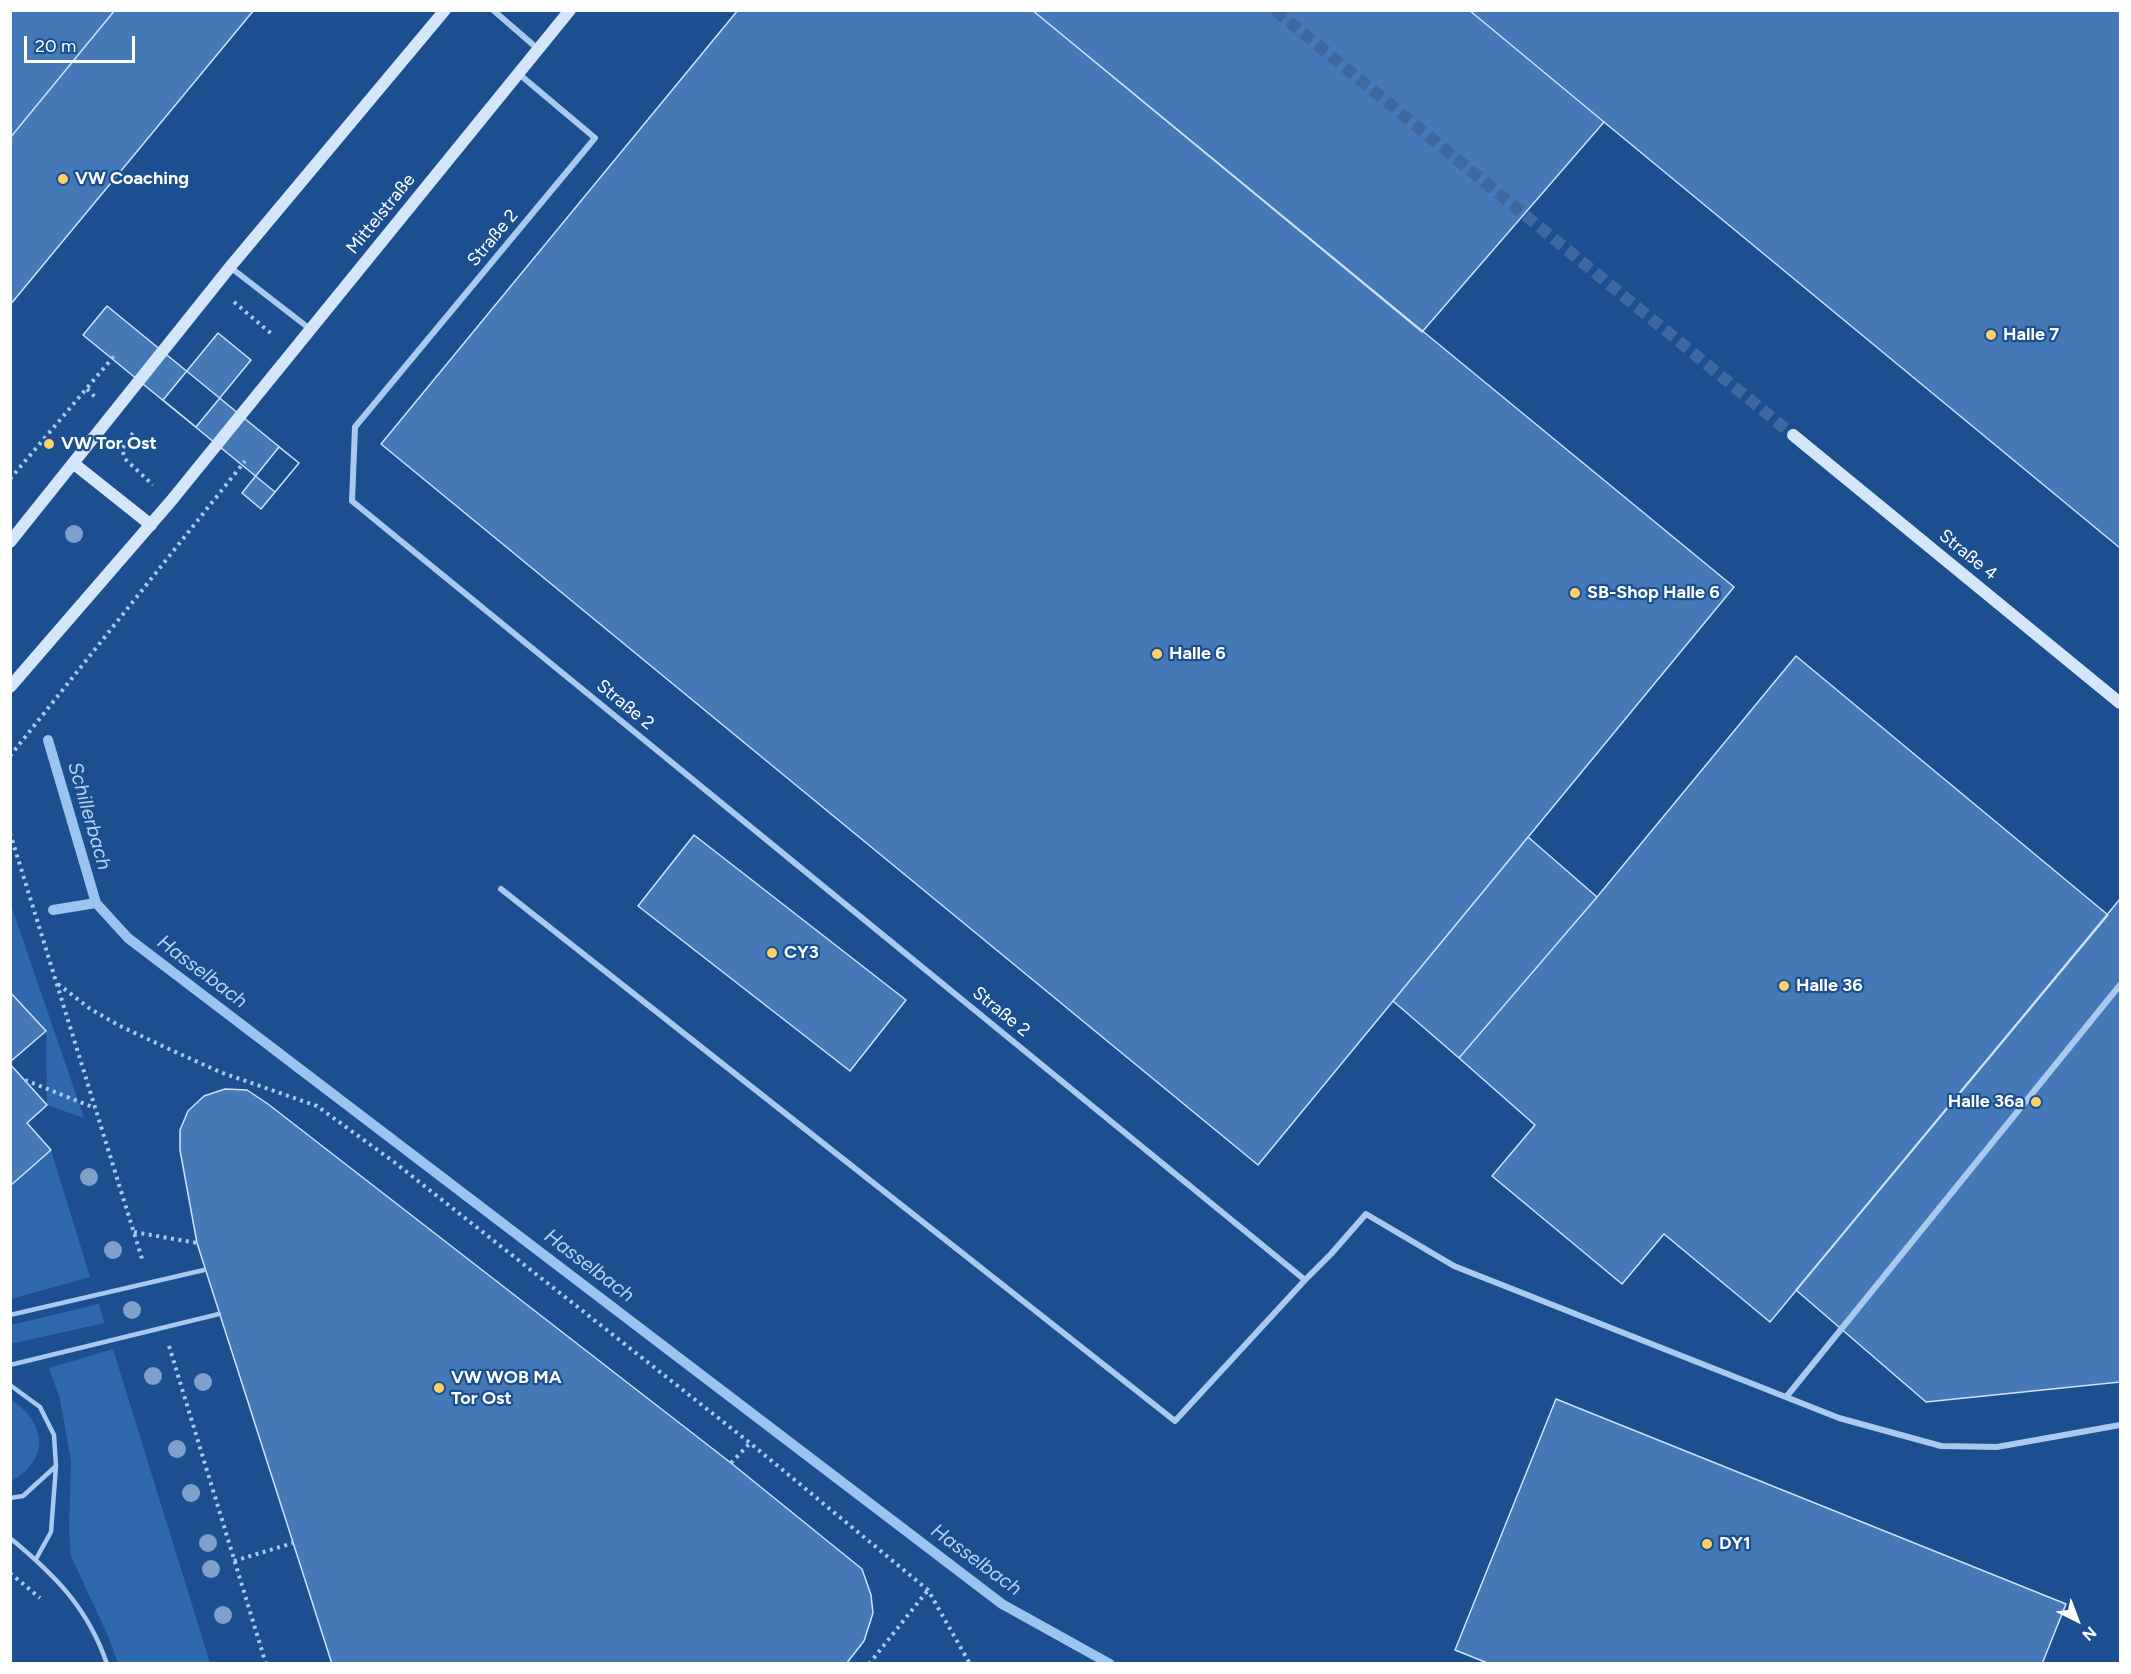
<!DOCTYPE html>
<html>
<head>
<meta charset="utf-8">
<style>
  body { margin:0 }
  #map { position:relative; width:2131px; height:1674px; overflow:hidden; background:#1b4f8f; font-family:Figtree,sans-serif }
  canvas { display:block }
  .frame { position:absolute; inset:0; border:12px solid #fff; pointer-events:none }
  .north { position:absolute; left:2047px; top:1590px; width:60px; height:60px; -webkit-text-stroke:4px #1b4f8f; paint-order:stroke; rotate:138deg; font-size:16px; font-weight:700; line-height:24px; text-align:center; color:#fff }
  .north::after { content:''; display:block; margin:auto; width:21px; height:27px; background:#fff; clip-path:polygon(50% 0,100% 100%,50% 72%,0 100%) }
  .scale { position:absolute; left:24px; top:36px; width:111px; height:27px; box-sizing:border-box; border:3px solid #fff; border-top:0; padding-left:8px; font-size:18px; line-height:21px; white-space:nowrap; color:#fff; -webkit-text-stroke:4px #1b4f8f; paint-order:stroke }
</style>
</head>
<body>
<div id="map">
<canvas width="2131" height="1674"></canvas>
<div class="frame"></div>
<div class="north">N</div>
<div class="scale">20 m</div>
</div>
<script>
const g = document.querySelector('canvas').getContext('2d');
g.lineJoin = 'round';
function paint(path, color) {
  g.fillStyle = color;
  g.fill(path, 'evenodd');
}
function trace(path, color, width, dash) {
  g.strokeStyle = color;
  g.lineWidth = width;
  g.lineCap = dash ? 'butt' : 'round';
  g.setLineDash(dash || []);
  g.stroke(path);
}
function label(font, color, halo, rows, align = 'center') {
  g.font = font + ' Figtree,sans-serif';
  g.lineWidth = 4.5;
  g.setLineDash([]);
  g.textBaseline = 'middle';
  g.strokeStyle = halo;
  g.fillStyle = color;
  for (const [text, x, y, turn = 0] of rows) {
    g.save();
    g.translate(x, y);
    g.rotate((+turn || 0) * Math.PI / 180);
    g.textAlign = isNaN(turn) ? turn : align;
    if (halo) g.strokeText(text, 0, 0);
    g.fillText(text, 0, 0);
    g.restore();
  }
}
paint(new Path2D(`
  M10,902l74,216 -37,-13 -1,-74 -35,-39z
  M51,1150l39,127 -79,22v-113z
  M99,1304l5,19 -93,21v-19z
  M113,1349l97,314h-92l-10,-27 -37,-80 -2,-26 2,-69 -11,-62 -11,-31z
  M10,1399c26,16 42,46 16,71 -4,5 -10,8 -15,11z`), '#2e69ad');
trace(new Path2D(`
  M48,740l48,163
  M53,910l43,-7 32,35 874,666 108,60`), '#9cc4f0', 10);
const building = new Path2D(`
  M10,10h105l-105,128z
  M115,10h139l-244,295v-167z
  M738,10h294l702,577 -476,578 -877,-721z
  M1032,10h437l135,112 -182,210z
  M1469,10h651v538l-516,-426z
  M107,306l192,157 -24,29 -192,-157z
  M218,333l33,27 -55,67 -33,-27z
  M279,447l20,16 -38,46 -19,-16z
  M1796,656l312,259 -338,407 -106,-88 -42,50 -130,-108 43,-51 -76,-67 138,-161z
  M694,835l212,165 -56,71 -212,-165z
  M1528,837l69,60 -138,161 -66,-57z
  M2120,899v483l-194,20 -130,-112z
  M10,992l36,39 -36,31z
  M10,1064l37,41 -20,18 24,27 -41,36z
  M225,1089l22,1 21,14 463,359 131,106 9,26 2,18 -9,28 -18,23h-514l-135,-421 -17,-93v-20l8,-19 16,-15z
  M1556,1399l510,205 -24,60h-552l-35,-14z`);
paint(building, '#4478b7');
trace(building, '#cfe3fa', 1.5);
trace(new Path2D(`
  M1275,10l518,425`), '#3d69a0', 12, [12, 6]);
trace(new Path2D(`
  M234,302l40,34
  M87,389l9,9
  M133,433l-11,16 3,10 28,26
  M10,479l104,-123
  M10,756l235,-295
  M10,833l133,429
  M58,984l31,24 29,17 51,24 51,23 97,34 77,56 356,281 178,147 42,74
  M25,1080l70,28
  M134,1232l63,11
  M169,1346l97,318
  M731,1463l19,-20
  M234,1561l59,-18
  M10,1573l30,25
  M869,1664l59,-74`), '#a9c9ee', 4, [3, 4.5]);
trace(new Path2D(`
  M10,1315l194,-45
  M10,1365l209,-51
  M10,1385l30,22 14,28 2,31 -5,66 -15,27
  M10,1498l13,-2 33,-30
  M10,1538c45,37 78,70 97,126`), '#a9c9ee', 4.5);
trace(new Path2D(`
  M493,10l45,39
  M519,74l76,64 -240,289 -3,74 953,779
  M230,267l80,62
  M501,889l674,532 130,-141 26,-26 35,-40 88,52 385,152 102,28 56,1 123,-22
  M1787,1396l333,-411`), '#a9c9ee', 6);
trace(new Path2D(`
  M1793,435l327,268
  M73,463l78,62
  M10,542l220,-275 215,-257
  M10,687l161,-186 399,-491`), '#d6e6fa', 12);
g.fillStyle = '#7ea0ca';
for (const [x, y] of [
  [74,534],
  [89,1177],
  [113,1250],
  [132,1310],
  [153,1376],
  [203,1382],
  [177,1449],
  [191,1493],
  [208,1543],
  [211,1569],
  [223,1615]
]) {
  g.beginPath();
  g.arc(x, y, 9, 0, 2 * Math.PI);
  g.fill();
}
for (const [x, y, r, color] of [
  [63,179,6,"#ffd166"],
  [1991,335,6,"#ffd166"],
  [49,444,6,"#ffd166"],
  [1575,593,6,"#ffd166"],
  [1157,654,6,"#ffd166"],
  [772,953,6,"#ffd166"],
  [1784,986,6,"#ffd166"],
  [2036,1102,6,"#ffd166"],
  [439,1388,6,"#ffd166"],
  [1707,1544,6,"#ffd166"]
]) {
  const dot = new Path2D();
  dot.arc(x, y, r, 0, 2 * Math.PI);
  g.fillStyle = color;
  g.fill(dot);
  trace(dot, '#1b4f8f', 2);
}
label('bold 18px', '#fff', '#1b4f8f', [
  ["VW Coaching",75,179],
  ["Halle 7",2003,335],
  ["VW Tor Ost",61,444],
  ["SB-Shop Halle 6",1587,593],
  ["Halle 6",1169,654],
  ["CY3",784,953],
  ["Halle 36",1796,986],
  ["Halle 36a",2024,1102,"right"],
  ["VW WOB MA",451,1378],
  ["Tor Ost",451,1399],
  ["DY1",1719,1544]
], 'left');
label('18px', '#fff', '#1b4f8f', [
  ["Mittelstraße",381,214,-51],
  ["Straße 2",493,238,-50],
  ["Straße 4",1968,555,39],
  ["Straße 2",625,705,39],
  ["Straße 2",1001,1012,39]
]);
label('italic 20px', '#b5d3f5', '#1b4f8f', [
  ["Schillerbach",89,816,74],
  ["Hasselbach",202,972,37],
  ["Hasselbach",589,1266,37],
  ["Hasselbach",976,1560,36]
]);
</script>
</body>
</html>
